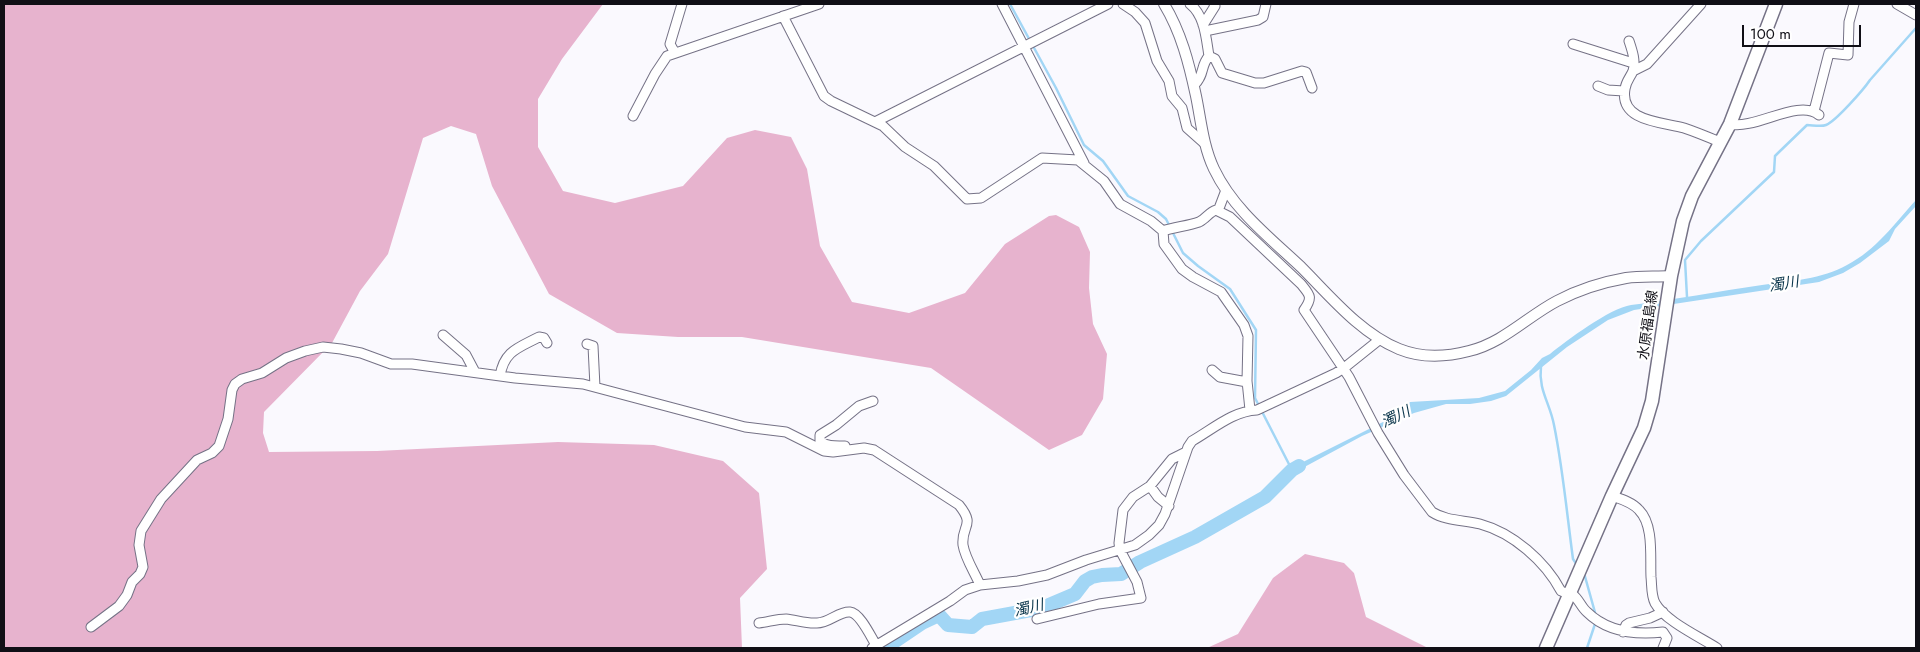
<!DOCTYPE html>
<html>
<head>
<meta charset="utf-8">
<style>
  body { margin:0 }
  #map { position:relative; width:1920px; height:652px; overflow:hidden; background:#faf9fe; font-family:Jost,sans-serif }
  canvas { display:block }
  .frame { position:absolute; inset:0; border:5px solid #100f16; pointer-events:none }
  .scale { position:absolute; left:1742px; top:25px; width:119px; height:22px; box-sizing:border-box; border:2px solid #100f16; border-top:0; padding-left:6px; font-size:15px; line-height:18px; white-space:nowrap; color:#100f16; -webkit-text-stroke:4px #fff; paint-order:stroke }
</style>
</head>
<body>
<div id="map">
<canvas width="1920" height="652"></canvas>
<div class="frame"></div>
<div class="scale">100 m</div>
</div>
<script>
const g = document.querySelector('canvas').getContext('2d');
g.lineJoin = 'round';
function paint(path, color) {
  g.fillStyle = color;
  g.fill(path, 'evenodd');
}
function trace(path, color, width, dash) {
  g.strokeStyle = color;
  g.lineWidth = width;
  g.lineCap = dash ? 'butt' : 'round';
  g.setLineDash(dash || []);
  g.stroke(path);
}
function label(font, color, halo, rows, align = 'center') {
  g.font = font + ' Jost,"Noto Sans JP",sans-serif';
  g.lineWidth = 4.5;
  g.setLineDash([]);
  g.textBaseline = 'middle';
  g.strokeStyle = halo;
  g.fillStyle = color;
  for (const [text, x, y, turn = 0] of rows) {
    g.save();
    g.translate(x, y);
    g.rotate((+turn || 0) * Math.PI / 180);
    g.textAlign = isNaN(turn) ? turn : align;
    if (halo) g.strokeText(text, 0, 0);
    g.fillText(text, 0, 0);
    g.restore();
  }
}
paint(new Path2D(`
  M4,4h599l-41,55 -24,40v48l25,44 52,12 68,-17 44,-48 28,-8 36,7 16,32 13,77 32,56 57,11 56,-20 40,-49 44,-28 7,-1 23,12 11,25 -1,36 4,36 14,30 -4,45 -21,36 -33,15 -118,-82 -189,-31h-64l-61,-4 -68,-39 -57,-108 -16,-52 -25,-8 -28,12 -35,116 -28,37 -28,52 -68,69 -1,21 6,19 108,-1 181,-9 96,3 69,16 36,32 8,76 -27,29 2,50h-738z
  M1305,554l39,9 10,10 12,44 62,31h-221l31,-14 35,-56z`), '#e7b3ce');
paint(new Path2D(`
  M1916,200v6l-21,23 -6,12 -29,22 -17,10 -24,9 -185,28 -26,10 -41,27 -61,49 -15,5 -21,3h-24l-32,9 -52,23 -78,42 9,-11 100,-50 9,-6 8,-9 69,-4 26,-7 26,-21 11,-12 8,-4c16,-13 60,-46 81,-49 43,-5 87,-14 131,-20 29,-4 60,-6 85,-20 29,-15 48,-42 69,-65z`), '#a2d6f5');
trace(new Path2D(`
  M1010,4l46,84 28,57 19,16 25,35 30,16 8,7 17,34 15,13 32,23 26,41 -1,68 37,72
  M1687,297l-2,-37 16,-19 73,-69 1,-16 3,-3 29,-28c5,0 14,2 19,0 10,-4 38,-36 44,-45l46,-52
  M1541,366c-3,24 9,37 13,59 9,44 13,90 19,134l4,6
  M1584,573l12,43
  M1587,648l9,-27`), '#a2d6f5', 2.5);
trace(new Path2D(`
  M885,648l37,-25 17,-8 9,10 24,2 10,-8 60,-11 33,-14 10,-13 7,-4 10,-2 19,-1 19,-12 55,-25 70,-40 27,-27 7,-4`), '#a2d6f5', 14);
const minor = new Path2D(`
  M1002,4l82,159
  M1123,4l12,8 10,11 12,38 12,20 3,15 10,12 5,20 18,16
  M1190,4c15,12 16,34 19,52 -9,10 -4,19 -15,29
  M1897,4l19,11
  M783,16l41,80 7,5 52,25 22,21 29,19 33,33 14,-1 61,-40 36,2 26,21 16,23 31,17 12,10 1,13 18,25 11,8 28,15 23,33 4,11 -1,45 3,29
  M1203,25l12,-19 -1,-2
  M1205,31l53,-11 5,-3 3,-13
  M1629,41c3,9 7,20 4,30 -3,7 -7,10 -8,18 -6,33 38,33 59,39 12,4 24,9 36,14
  M1573,44l60,19
  M675,53l-5,-9 12,-40
  M1209,56l6,3 7,14 33,10h9l38,-12 4,1 6,16
  M1633,71l14,-7 54,-60
  M1598,86l10,4 16,1
  M1814,111l15,-58 19,2 1,-33 5,-18
  M633,116l22,-42 12,-18 152,-52
  M875,122l233,-118
  M1730,124c25,6 69,-26 89,-9
  M1218,211l8,-21
  M1163,231c11,-4 25,-5 36,-9 7,-3 10,-10 17,-12l14,7 71,67c9,11 12,13 3,26l45,67 29,56 26,42 28,37c14,9 32,8 48,12 33,9 65,37 81,67 3,2 7,1 11,3 7,5 9,13 15,18 20,20 49,23 76,20l4,6 -4,10
  M443,335l23,20 9,17
  M587,344l6,2 2,41
  M1212,370l8,7 27,5
  M500,376c4,-25 18,-28 39,-39l5,1 3,5
  M845,446c-9,0 -18,1 -25,-5v-6l16,-10 23,-19 14,-5
  M1150,486l8,11 11,9
  M1612,496c9,3 20,6 27,14 15,15 11,47 12,67 1,9 0,18 4,26 10,18 45,34 62,45
  M1037,619l62,-15 42,-6 -4,-16 -17,-32 -1,-7 4,-33 10,-13 17,-11 22,-27 14,-7
  M759,623c9,-1 18,-4 27,-4 10,1 21,5 31,4 12,0 22,-12 33,-11 10,1 21,25 26,33
  M91,627l28,-21 8,-11 5,-13 8,-8 3,-7 -4,-22 2,-14 20,-32 36,-39 15,-7 7,-7 9,-27 4,-29 3,-6 7,-5 20,-6 24,-15 19,-7 18,-4 18,2 20,4 30,11h21l103,14 68,6 162,43 41,5 38,19 9,1 31,-4 10,2 85,55c17,21 2,20 4,40 2,13 12,28 17,40
  M1623,632l3,-7 3,-2 21,-5 13,-6
  M872,648l78,-47 15,-11 15,-5 38,-4 29,-6 39,-15 49,-15 14,-10 10,-10 6,-11 23,-67 4,-6c21,-12 41,-30 65,-31l79,-37 8,-5 35,-28`);
const tertiary = new Path2D(`
  M1164,4c17,28 25,59 32,92 5,24 7,50 18,73 19,40 55,68 87,98 29,29 59,66 98,82 22,9 47,8 70,2 34,-8 59,-35 88,-50 21,-11 46,-19 69,-23 14,-2 30,-1 45,-2`);
const secondary = new Path2D(`
  M1546,648l66,-152 32,-68 8,-27 19,-125 12,-55 9,-25 38,-72 46,-120`);
trace(minor, '#757286', 11);
trace(tertiary, '#757286', 12);
trace(secondary, '#757286', 15);
trace(minor, '#fff', 9);
trace(tertiary, '#fff', 10);
trace(secondary, '#fff', 12);
label('14px', '#100f16', '#fff', [
  ["水原福島線",1649,325,-82]
]);
label('italic 15px', '#0a354b', '#fff', [
  ["濁川",1784,285,-9],
  ["濁川",1396,418,-25],
  ["濁川",1029,609,-13]
]);
</script>
</body>
</html>
